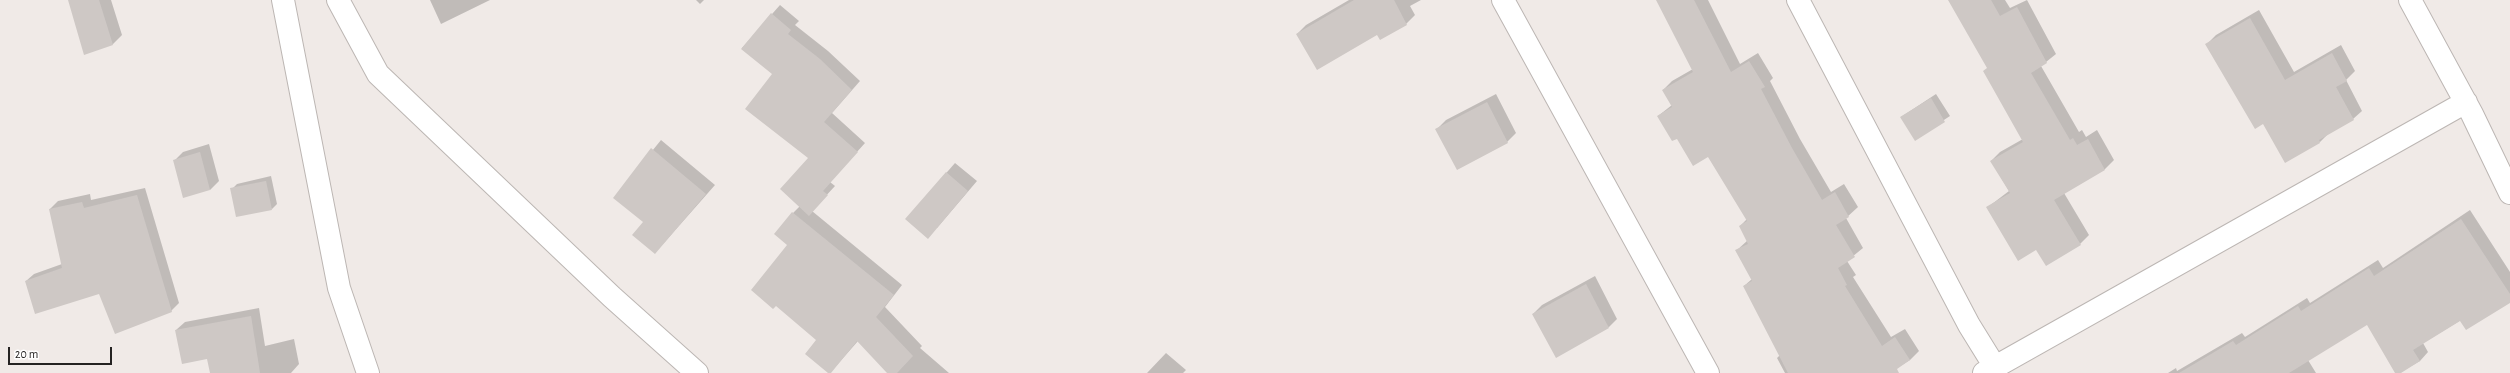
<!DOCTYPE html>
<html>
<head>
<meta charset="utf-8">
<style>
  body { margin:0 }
  #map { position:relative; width:2510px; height:373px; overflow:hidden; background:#f0eae7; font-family:"Alegreya Sans",sans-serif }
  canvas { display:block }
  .scale { position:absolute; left:8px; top:347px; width:104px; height:18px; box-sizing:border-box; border:2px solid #252322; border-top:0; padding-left:5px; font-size:12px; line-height:14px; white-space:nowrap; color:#252322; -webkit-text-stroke:3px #fff; paint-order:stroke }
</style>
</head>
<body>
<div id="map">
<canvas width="2510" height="373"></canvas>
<div class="scale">20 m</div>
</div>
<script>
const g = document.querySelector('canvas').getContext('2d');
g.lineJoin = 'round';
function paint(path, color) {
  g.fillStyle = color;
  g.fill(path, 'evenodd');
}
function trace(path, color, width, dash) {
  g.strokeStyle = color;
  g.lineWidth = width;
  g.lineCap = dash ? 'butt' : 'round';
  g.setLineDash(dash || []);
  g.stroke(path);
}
paint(new Path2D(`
  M70,0h41l11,35 -9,9 -28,9z
  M430,0h60l-49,24z
  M696,0h8l-4,4z
  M1349,0h72l-11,6 5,9 -9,9 -28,10h-81l9,-9z
  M1657,0h51l32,64 18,-11 15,25 -3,3 30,58 31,53 13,-8 14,23 -12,11 17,30 -16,13 9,14 -3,2 38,60 14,-8 14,22 -9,9 -21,13h-104l-8,-15 3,-3 -36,-69 8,-7 -16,-28 12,-11 -8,-14 7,-7 -39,-63 -31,-19 -19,-21 14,-11 -9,-15 9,-9 21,-12z
  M1961,0h44l5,8 17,-8 29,54 -15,12 38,66 3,-2 4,7 11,-7 17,30 -9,9 -41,24 25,42 -9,9 -44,5 -48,-42 21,-16 -18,-30 9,-9 23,-13 -35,-72z
  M780,5l19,16 -4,4 33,26 32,30 -28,32 33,30 -35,39 5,4 -23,25 90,74 -17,22 37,39 -2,2 29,25h-60l-31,-32 -28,32 -42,-128 5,-32 7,-7 9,-48 -36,-84 -31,-26z
  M2259,10l35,62 47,-27 14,26 -9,9 16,31 -9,8 -24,14 -9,9 -56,-19 -57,-79 9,-9z
  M1496,94l20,39 -9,9 -70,-13 9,-9z
  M1936,94l14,22 -35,23 -14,-22z
  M661,140l54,45 -52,59 -18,-22 -31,-24z
  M209,144l10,37 -9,9 -36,-29 9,-9z
  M955,163l22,18 -40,47 -31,-9z
  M271,176l6,28 -5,5 -40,-20 5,-5z
  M145,188l34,115 -8,8 -71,-19 -74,-11 8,-7 28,-10 -12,-55 8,-8 32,-7 1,6z
  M2470,210l40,62v30l-49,18 -38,23 5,9 -8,9 -21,12h-3l-29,-50 -59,37 8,13h-148l8,-5 1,3 65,-38 3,4 62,-39 3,5 68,-43 5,8z
  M1595,276l22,43 -8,8 -76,-13 9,-9z
  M259,308l6,38 29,-7 5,25 -8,9h-80l-3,-15 -32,-28 9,-8z
  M1166,353l20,17 -3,3h-36z`), '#0003');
paint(new Path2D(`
  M68,0h31l14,45 -29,10z
  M1354,0h40l13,25 -27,15 -3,-5 -60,35 -21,-36z
  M1656,0h38l37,72 18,-11 16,26 -4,2 31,59 30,52 13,-8 14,25 -13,8 19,32 -17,11 9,17 -2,1 37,60 13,-9 15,23 -13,9 2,4h-111l-45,-87 9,-5 -17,-31 13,-6 -9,-18 8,-5 -39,-64 -15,9 -16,-27 -5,2 -15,-25 15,-9 -10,-17 31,-18z
  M1948,0h43l9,16 17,-9 30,56 -16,10 39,67 3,-2 4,7 11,-6 17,31 -51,30 27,45 -35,21 -10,-16 -18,11 -32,-54 24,-14 -20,-32 33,-19 -40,-71 4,-3z
  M771,13l20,17 -3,4 32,25 32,31 -28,32 34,30 -35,39 5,4 -19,21 -29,-27 28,-31 -63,-49 27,-35 -31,-25z
  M2250,18l35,62 47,-27 15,28 -11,6 18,33 -35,20 1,3 -35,20 -22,-39 -8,5 -50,-85z
  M1931,98l14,24 -30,19 -15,-24z
  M1487,102l21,41 -51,27 -22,-41z
  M651,148l55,46 -51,60 -23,-19 11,-13 -30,-24z
  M200,152l10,38 -27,8 -10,-38z
  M946,172l22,19 -40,48 -23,-20z
  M266,181l6,29 -36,7 -6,-29z
  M137,195l35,117 -57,22 -16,-40 -64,20 -10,-33 37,-13 -13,-59 33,-7 2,6z
  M792,212l102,83 -18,22 37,39 -16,17h-10l-30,-32 -26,32h-3l-23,-19 11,-14 -40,-34 -3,3 -22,-19 36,-45 -13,-11z
  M2461,219l49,75v9l-44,27 -6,-9 -47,29 7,11 -19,12h-6l-28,-48 -78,48h-110l54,-32 3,4 62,-39 3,5 68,-43 5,8z
  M1586,284l23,44 -53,30 -24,-44z
  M251,316l9,57h-50l-3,-14 -25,5 -7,-34z`), '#cec8c5');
const minor = new Path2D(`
  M283,0l56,288 29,85
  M338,0l40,74 234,223 85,76
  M1503,0l205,373
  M1798,0l171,325 26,42 -11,6
  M2410,0l62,114 38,79
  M1995,367l471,-265`);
trace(minor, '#bcb6b3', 24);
trace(minor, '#fff', 22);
</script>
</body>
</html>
